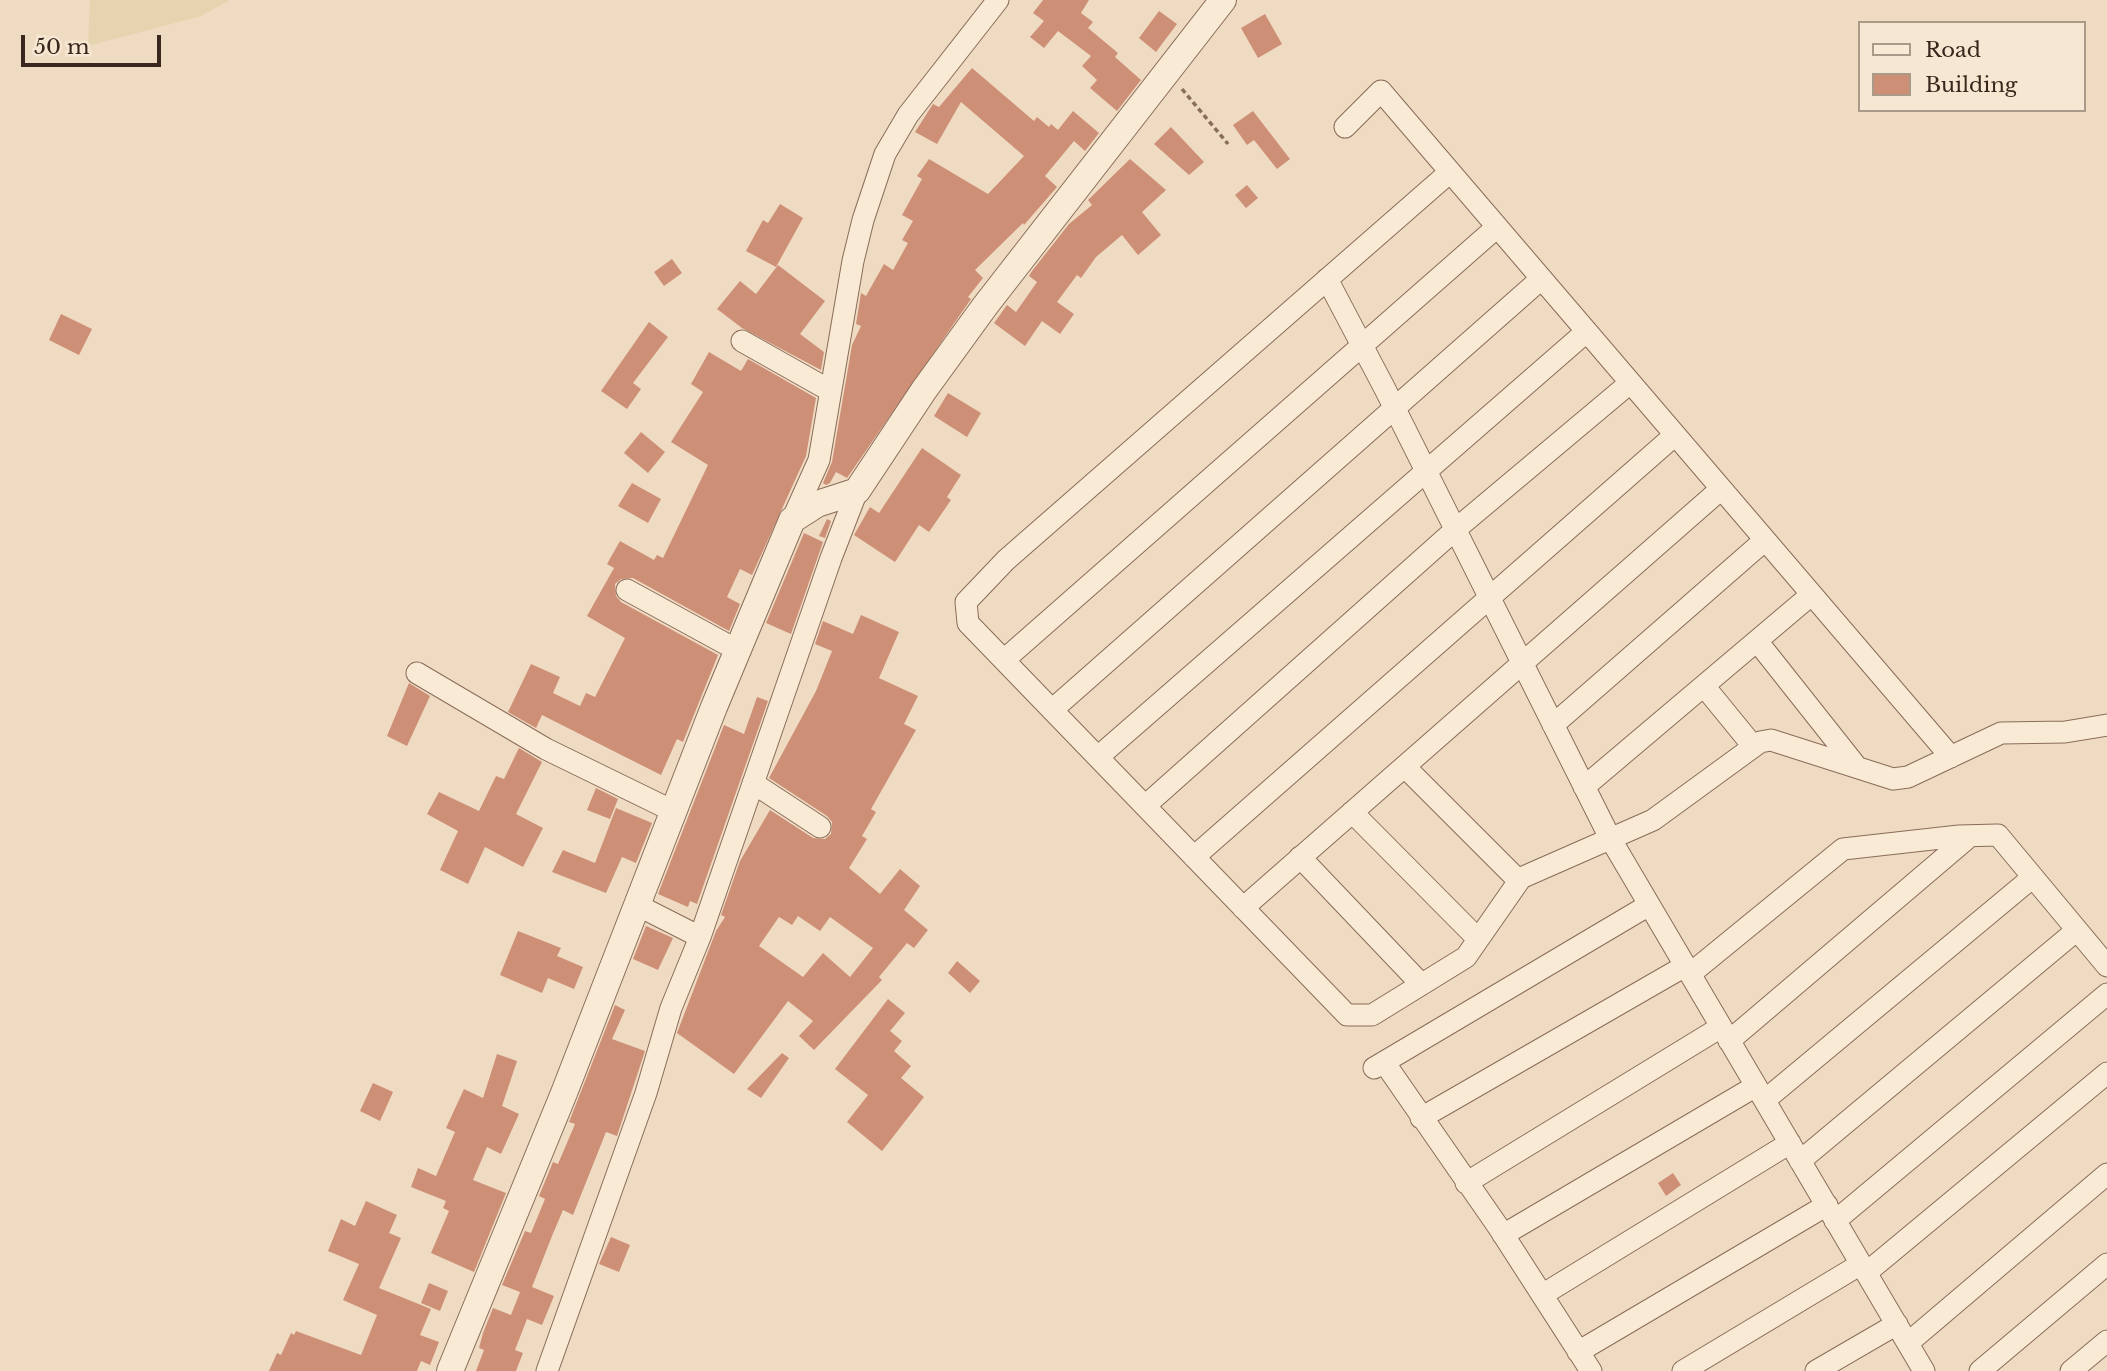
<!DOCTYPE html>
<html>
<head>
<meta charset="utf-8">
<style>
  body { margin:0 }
  #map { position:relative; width:2107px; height:1371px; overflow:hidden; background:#efdbc2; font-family:"Libre Baskerville",serif }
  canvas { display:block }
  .legend { position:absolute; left:1858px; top:21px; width:228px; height:91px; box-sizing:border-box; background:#f6e7d2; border:2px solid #aa9a8a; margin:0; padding:9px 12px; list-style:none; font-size:21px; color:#39271d }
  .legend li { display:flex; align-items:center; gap:14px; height:35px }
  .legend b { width:35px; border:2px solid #aa9a8a }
  .scale { position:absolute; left:21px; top:35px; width:140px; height:32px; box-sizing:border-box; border:4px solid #39271d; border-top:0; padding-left:9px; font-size:21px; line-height:24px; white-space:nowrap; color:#39271d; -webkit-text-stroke:5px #f6e7d2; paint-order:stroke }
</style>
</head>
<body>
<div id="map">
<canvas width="2107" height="1371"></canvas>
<ul class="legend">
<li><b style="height:9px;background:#f9ead6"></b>Road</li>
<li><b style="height:19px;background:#ce8f77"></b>Building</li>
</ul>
<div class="scale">50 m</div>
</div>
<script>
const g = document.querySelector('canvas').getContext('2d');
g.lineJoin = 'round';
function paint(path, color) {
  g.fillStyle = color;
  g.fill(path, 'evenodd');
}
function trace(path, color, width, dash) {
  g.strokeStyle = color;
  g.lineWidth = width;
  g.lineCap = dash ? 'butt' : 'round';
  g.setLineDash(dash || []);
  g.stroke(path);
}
paint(new Path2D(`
  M90,0h140l-29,16 -113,30z`), '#e5d4af');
paint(new Path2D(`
  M1043,0h46l-8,13 12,9 -5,6 30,25 -3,4 26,23 -24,31 -27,-23 7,-8 -15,-14 9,-10 -33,-25 -14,17 -14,-11 14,-16 -11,-8z
  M1159,11l18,13 -21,28 -17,-14z
  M1265,14l17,30 -24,14 -17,-30z
  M972,68l62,53 3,-4 12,10 2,-3 7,6 15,-19 26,22 -14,18 -11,-10 -29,35 12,11 -33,38 -1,-2 -48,47 8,8 -15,19 3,2 -124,179 -11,-6 -6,11 -4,2 -3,-2 9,-21 20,-117 9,-19 -5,-2 5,-31 5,3 18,-32 9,6 15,-27 -6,-3 11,-19 -11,-6 20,-36 -5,-3 12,-17 59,35 36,-38 -63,-54 -24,42 -22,-12 18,-28 6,3z
  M1253,111l37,48 -13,10 -23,-29 -7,5 -14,-20z
  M1171,127l33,35 -15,13 -35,-31z
  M1130,159l36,31 -24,22 19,23 -23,20 -16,-20 -26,22 -15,21 -4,-3 -20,27 17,12 -14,20 -18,-13 -17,25 -31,-23 13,-18 9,7 21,-30 -8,-6 3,-5 37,-47 23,-19 -4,-5z
  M1247,185l11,13 -12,10 -11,-13z
  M780,204l23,14 -27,49 -30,-16 17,-31 5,3z
  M672,259l10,14 -18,13 -10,-14z
  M778,265l47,36 -25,33 24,18 -3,18 -79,-42 -25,-19 23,-28 16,13z
  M61,314l31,15 -13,26 -30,-15z
  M649,322l19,15 -35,46 8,6 -14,20 -26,-18z
  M709,352l32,19 7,-12 68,39 -10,58 -54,119 -12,-6 -13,28 13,7 -11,27 -96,-53 -12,1 -6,5 1,12 5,6 97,53 -35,87 -6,-3 -16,36 -119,-60 -6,13 -28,-16 23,-48 29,13 -7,16 27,13 6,-13 9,4 30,-59 -38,-22 27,-48 -7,-4 13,-23 34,19 3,-5 6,3 45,-93 -37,-23 32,-50 -12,-8z
  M948,393l33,20 -14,24 -33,-21z
  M641,432l24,20 -17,21 -24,-20z
  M922,448l39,27 -14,22 4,3 -22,32 -10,-7 -24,37 -41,-27 16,-28 9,6z
  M632,483l29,16 -13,24 -30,-17z
  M827,519l4,2 -6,17 -6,-2z
  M804,533l19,9 -32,92 -25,-11z
  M861,615l38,17 -20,46 39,18 -14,28 12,6 -45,79 5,3 -14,24 5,3 -18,29 31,26 20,-25 20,17 -16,24 24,20 -14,18 -7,-5 -28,34 3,3 -68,70 -15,-14 14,-15 -25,-20 -54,73 -57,-41 39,-102 9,-14 -4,-2 19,-54 30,-51 43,28 12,1 6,-5 1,-12 -5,-6 -58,-38 47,-87 16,-40 -17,-7 8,-23 30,13zM798,916l22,15 10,-14 43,31 -23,29 -27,-24 -20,24 -44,-31 20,-29 13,8z
  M409,683l21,13 -23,50 -20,-10z
  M757,697l11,4 -71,203 -7,-3 -2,6 -30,-13 66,-169 20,9z
  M519,748l23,14 -26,52 27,14 -20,39 -38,-20 -17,37 -28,-14 18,-39 -31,-17 12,-22 40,19 17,-35 8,3z
  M596,788l22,11 -8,20 -23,-9z
  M616,808l36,15 -16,40 -14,-6 -16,36 -54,-21 11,-22 32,13z
  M646,926l27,12 -15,32 -25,-11z
  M518,931l43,17 -4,8 26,11 -9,22 -26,-11 -6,15 -42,-18z
  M957,961l23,20 -10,12 -22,-20z
  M888,999l17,14 -15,18 12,10 -8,10 17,15 -10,12 23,19 -42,54 -35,-29 21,-27 -33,-26z
  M615,1005l10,5 -13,29 33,12 -28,85 -11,-4 -33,83 -10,-5 -11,26 -20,51 22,9 -12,29 -15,-6 -12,31 8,3 -7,18h-40l8,-21 -5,-2 4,-15 10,-25 18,7 9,-23 -18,-7 23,-54 6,2 14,-34 -6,-3 14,-34 5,2 17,-40 -6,-2z
  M782,1053l7,5 -28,40 -14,-9z
  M497,1054l20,7 -15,45 17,8 -18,40 -14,-7 -14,33 33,13 -32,79 -43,-19 18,-42 -6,-3 3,-7 -35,-14 7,-19 18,8 19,-44 -9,-4 18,-39 19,9z
  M373,1083l20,9 -13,29 -20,-10z
  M1673,1173l8,12 -15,11 -8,-13z
  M366,1201l31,14 -8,18 12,5 -22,50 52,21 -11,26 19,7 -9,23 -9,-4 -4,10h-148l8,-18 4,2 10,-22 3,2 2,-4 65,24 16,-40 -34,-15 16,-36 -31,-13 13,-32 14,7z
  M611,1237l19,8 -11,27 -20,-8z
  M429,1283l19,8 -8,20 -19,-8z`), '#ce8f77');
const minor = new Path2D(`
  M1345,127l36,-36 570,666
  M1450,172l-444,388 -40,42 2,21 379,392h25l94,-58 55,-79 132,-58 107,-78 11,-2 122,39 15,-2 93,-44 64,-1 42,-7
  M1327,279l58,110 225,449 314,533
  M742,341l87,49
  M792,520l27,-60 34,-199 10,-41 22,-66 23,-39 90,-115
  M627,590l110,60
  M1757,641l99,125
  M1004,660l493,-433
  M417,673l129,76 127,62
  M1704,686l49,60
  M1052,710l489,-431
  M1553,725l212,-185
  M1098,757l488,-425
  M1405,767l114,114
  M753,783l67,44
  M1584,787l227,-192
  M1145,806l311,-277 174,-146
  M1352,812l126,127
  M1194,857l481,-422
  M1300,857l121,127
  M637,905l63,32
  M1243,908l478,-419
  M1690,974l153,-125 116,-13 39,-1 109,131
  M1729,1041l241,-205
  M1384,1062l115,166 92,143
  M1374,1068l275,-163
  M1765,1100l268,-223
  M1421,1118l264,-152
  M1800,1161l277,-231
  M1466,1183l255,-156
  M1835,1221l272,-227
  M1503,1235l253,-149
  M1866,1273l241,-200
  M1542,1295l248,-152
  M1908,1343l199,-169
  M1578,1352l249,-147
  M547,1371l99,-278 25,-85 29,-71 131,-379 26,-67
  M1683,1371l178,-107
  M1816,1371l81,-47
  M1980,1371l127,-107
  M2071,1371l36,-30`);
const tertiary = new Path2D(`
  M450,1371l114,-278 150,-386 78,-187 25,-16 40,-13 67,-101 61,-84 238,-306`);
trace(minor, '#896c59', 23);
trace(tertiary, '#896c59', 28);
trace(new Path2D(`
  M1182,89l46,55`), '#896c59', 3.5, [5, 3.5]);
trace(minor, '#f9ead6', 21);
trace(tertiary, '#f9ead6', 26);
</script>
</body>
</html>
